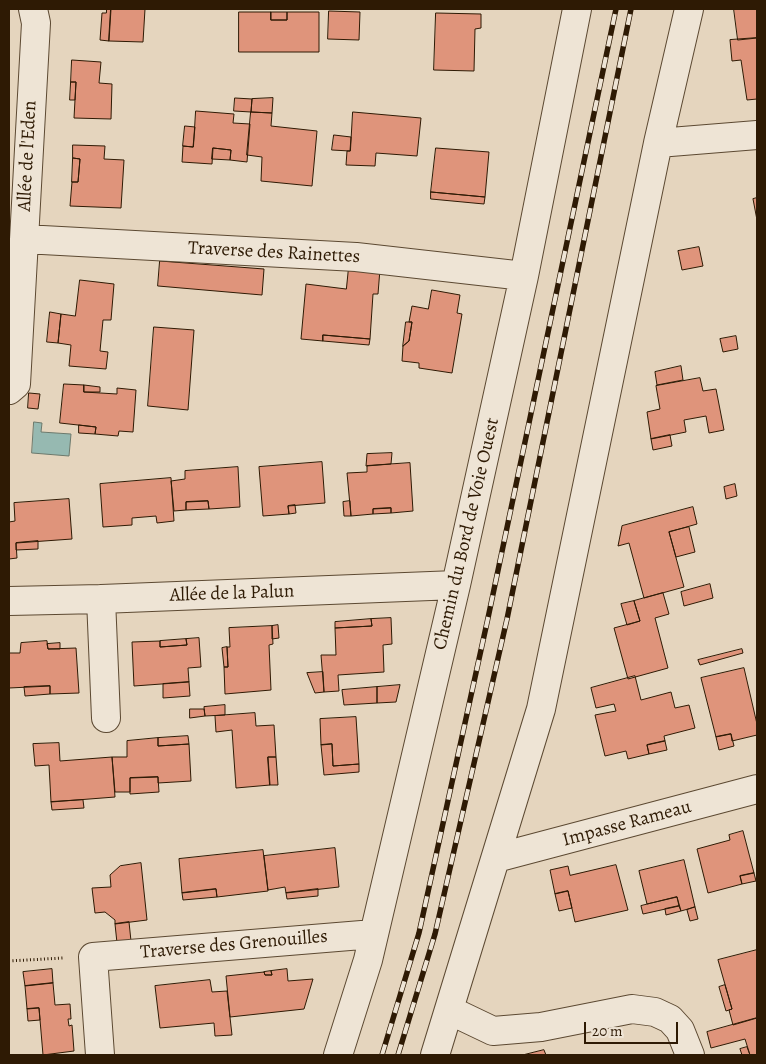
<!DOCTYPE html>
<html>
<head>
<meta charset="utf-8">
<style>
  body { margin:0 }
  #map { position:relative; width:766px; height:1064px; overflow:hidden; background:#e5d5be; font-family:Alegreya,serif }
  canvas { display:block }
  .frame { position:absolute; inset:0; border:10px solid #2e1a04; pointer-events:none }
  .scale { position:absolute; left:584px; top:1022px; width:94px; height:22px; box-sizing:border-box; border:2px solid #2e1a04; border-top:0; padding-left:6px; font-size:15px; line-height:18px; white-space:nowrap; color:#2e1a04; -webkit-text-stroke:4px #eee4d5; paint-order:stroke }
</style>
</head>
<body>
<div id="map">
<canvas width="766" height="1064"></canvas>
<div class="frame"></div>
<div class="scale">20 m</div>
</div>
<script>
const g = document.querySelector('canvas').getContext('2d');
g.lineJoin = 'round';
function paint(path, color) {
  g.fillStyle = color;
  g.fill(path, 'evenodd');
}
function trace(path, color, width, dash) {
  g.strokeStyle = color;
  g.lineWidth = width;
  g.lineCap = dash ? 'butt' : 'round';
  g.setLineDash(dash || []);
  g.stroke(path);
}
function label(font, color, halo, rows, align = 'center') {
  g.font = font + ' Alegreya,serif';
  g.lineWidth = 4.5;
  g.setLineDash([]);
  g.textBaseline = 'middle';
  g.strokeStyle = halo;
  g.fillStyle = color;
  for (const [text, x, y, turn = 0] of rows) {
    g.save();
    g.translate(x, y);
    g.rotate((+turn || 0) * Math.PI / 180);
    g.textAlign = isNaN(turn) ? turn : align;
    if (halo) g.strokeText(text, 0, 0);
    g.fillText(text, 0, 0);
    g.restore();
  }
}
const water = new Path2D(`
  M34,422l8,1 -1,9 30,2 -2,22 -37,-3z`);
paint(water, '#96b9b1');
trace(water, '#6c796c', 1);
const building = new Path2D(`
  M107,9h4l-2,32 -9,-1 2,-27h4z
  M111,9h34l-2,33 -34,-1z
  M734,9h23v29l-19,2z
  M329,11l31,1 -1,28 -31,-1z
  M239,12h32v8h16v-8h32v40h-80z
  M271,12h16v8h-16z
  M436,13l45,1v14l-6,1 -1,42 -40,-1z
  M757,38v61l-10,1 -6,-40 -9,1 -2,-21z
  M72,60l29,2 -2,21 13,1 -1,35 -37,-1 2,-36h-5z
  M71,82h5l-1,18h-5z
  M235,98l17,1 -1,13 -17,-1z
  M273,98l-1,15 -21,-1 1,-13z
  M196,111l38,3 -1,9 17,1 -3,38 -17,-2 1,-10 -18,-2 -1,16 -30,-2 1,-16 10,1z
  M251,112l21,1 -1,13 46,5 -5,55 -51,-5 1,-24 -15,-2z
  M353,112l68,6 -4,38 -41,-3 -1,13 -29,-1 1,-14h3z
  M185,126l10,1 -2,20 -10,-1z
  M334,135l17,2 -1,14 -18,-1z
  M73,145l32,1 -1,13 20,1 -3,48 -51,-2 2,-24h6l2,-23 -7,-1z
  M213,148l18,2 -1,10 -18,-1z
  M436,148l53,4 -4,45 -54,-5z
  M73,158l7,1 -2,23h-6z
  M431,192l54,5 -1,7 -53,-5z
  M757,198v22l-4,-21z
  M699,247l4,19 -21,4 -4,-19z
  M160,261l104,8 -2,26 -104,-9z
  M349,267l31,2 -2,25h-5l-3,45 -47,-4v6l-22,-2 5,-55 40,5z
  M80,280l34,4 -3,36h-8l-3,31 8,1 -2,17 -37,-3 2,-21 -13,-2 3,-29 14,2z
  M432,290l28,5 -3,18 5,1 -10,59 -33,-5v-5l-17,-2 1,-15 6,-5 3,-19h-3l3,-16 16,3z
  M50,312l11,2 -3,29 -11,-1z
  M406,322h6l-3,19 -6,5z
  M154,327l40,3 -6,80 -40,-4z
  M323,335l47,4 -1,6 -46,-4z
  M736,336l2,13 -15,3 -3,-13z
  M681,366l2,14 -26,5 -2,-13z
  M700,378l3,13 13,-2 8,41 -15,3 -3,-17 -22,4 2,12 -35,7 -4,-27 13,-3 -4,-23z
  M64,384l20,1v7l33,2v-6l19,2 -3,42 -14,-1 -1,5 -23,-2 1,-7 -36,-4z
  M84,385l16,2v5h-16z
  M29,393l11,1 -2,15 -10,-1z
  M79,425l17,2 -1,7 -16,-1z
  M670,435l2,11 -19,4 -2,-11z
  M392,453l-1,11 -25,2 1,-12z
  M322,462l3,41 -37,3 1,8 -26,2 -4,-49z
  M410,463l3,48 -22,2v-5l-18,1v5l-22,2 -4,-43 20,-1v-6z
  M238,467l2,40 -31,2 -1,-8 -22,1v8l-12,1 -3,-30 14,-2v-8z
  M171,478l3,43 -17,2 -1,-7 -24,2v7l-29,2 -3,-43z
  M735,484l2,12 -11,3 -2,-12z
  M69,499l3,40 -56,4 1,15 -8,1v-37l6,-1 -1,-18z
  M208,501l1,8 -23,1v-8z
  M350,501l1,15h-7l-1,-14z
  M295,505l1,8 -7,1 -1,-8z
  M693,507l4,17 -28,8 15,55 -40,11 -15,-55 -11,3 4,-20z
  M391,508v5l-18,1v-5z
  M689,527l6,25 -19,5 -7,-25z
  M38,541v8l-22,1v-7z
  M710,584l3,14 -29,8 -3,-14z
  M663,593l6,21 -14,4 13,50 -40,11 -14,-51 26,-7 -6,-20z
  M634,601l6,20 -13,4 -6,-21z
  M391,618l1,26 -9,1 1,27 -46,3 1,16 -15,1 -3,-37h15l-1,-27 37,-2 -1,-7z
  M371,619l1,7 -37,2v-6z
  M278,625l1,13 -7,1v-13z
  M272,626l1,18 -4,1 2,45 -46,4 -1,-27h4l-1,-20h3l-1,-19z
  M199,638l2,29 -13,1 1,14 -55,4 -2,-44 28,-1v6l27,-2 -1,-6z
  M186,639l1,6 -27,2v-6z
  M47,641l1,8 28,-1 3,45 -29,1v-8l-41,2v-35h11l1,-10z
  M60,643v6h-12l-1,-5z
  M227,647l1,20h-4l-2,-19z
  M742,649l1,4 -43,12 -2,-5z
  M744,668l13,56v11l-25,6 -1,-7 -15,3 -15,-59z
  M323,672l1,20 -9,1 -8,-20z
  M635,676l6,24 30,-8 4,16 14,-3 6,23 -31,8 1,5 -18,4 2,9 -21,5 -2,-8 -21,5 -10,-41 21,-4 -2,-7 -18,4 -5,-20z
  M189,682l1,14 -27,2v-14z
  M400,685l-4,17 -19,1v-16z
  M50,686v8l-25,2 -1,-9z
  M377,687v16l-33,2 -2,-15z
  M225,705v10l-20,1 -1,-9z
  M190,709h14l1,7 -15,2z
  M255,713l1,13 18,-1 2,32h-8l2,28 -34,3 -4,-58 -16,2 -1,-16z
  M356,717l3,47 -26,2 -1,-22 -11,1 -1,-26z
  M731,734l3,12 -15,4 -3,-13z
  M188,736l1,8 -31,2v-8z
  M158,738v8l31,-2 2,37 -33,2v-6l-28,1v14h-15l-3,-35h15v-16z
  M665,741l2,9 -18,4 -2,-9z
  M59,743l1,18 52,-4 3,40 -64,5 -2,-37 -14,1 -2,-22z
  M332,744l1,22 26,-2v8l-35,3 -3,-30z
  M268,757h8l2,28h-8z
  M158,777l1,15 -29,2v-16z
  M83,800l1,8 -32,2 -1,-8z
  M743,831l11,42 -14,3 2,8 -34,9 -11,-44 33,-9 -1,-5z
  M335,848l4,39 -53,6 -1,-6 -17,3 -4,-34z
  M263,850l5,41 -51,6 -1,-8 -34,4 -3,-34z
  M684,860l11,47 -14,4 -4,-14 -30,7 -8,-33z
  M141,863l6,57 -32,4v-4l-10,-8 -10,1 -3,-25 19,-1 -1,-12 10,-9z
  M616,865l12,45 -53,12 -7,-31 -13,3 -5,-24 18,-4 2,9z
  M754,873l2,8 -14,3 -2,-8z
  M216,889l1,8 -34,3 -1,-7z
  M318,889v7l-31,3 -1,-6z
  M568,891l4,17 -13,3 -4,-17z
  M677,897l2,9 -36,8 -2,-8z
  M679,906l2,5 -15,4 -1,-6z
  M695,907l3,12 -8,2 -3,-11z
  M129,922l2,19 -14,2 -2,-19z
  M757,950v68l-24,7 -4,-15 3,-1 -14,-49z
  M52,969l1,14 -28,3 -2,-14z
  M287,969l1,12 25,-2 -9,30 -74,8 -4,-41 38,-4 1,3h7l-1,-4z
  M271,971l1,4h-7l-1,-3z
  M210,980l2,12 15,-1 5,44 -17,1 -1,-13 -54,5 -5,-42z
  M53,983l2,22 15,-1 1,15h-3l1,7 3,-1 2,26 -31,4 -4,-47 -12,1 -2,-23z
  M725,985l7,24 -6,2 -7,-24z
  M39,1008l1,12 -12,1 -1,-12z
  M757,1018v37h-10h3l-5,-16 -34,9 -4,-16z
  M747,1047l3,8h-8l-2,-6z
  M544,1050l2,5h-23z`);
paint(building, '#df947b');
trace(building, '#2e1a04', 1);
const minor = new Path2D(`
  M658,143l99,-8
  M24,239l332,18 168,19
  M9,390l7,-6 20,-361 -3,-14
  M101,599l5,119
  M9,601l92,-2 355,-14
  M496,858l261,-69
  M449,1010l44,21 48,-4 91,-18 23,3 15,7 10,11 10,25
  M100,1055l-7,-98 281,-23
  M338,1055l30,-95 88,-375 68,-309 53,-267
  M435,1055l106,-346 117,-566 31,-134`);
trace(minor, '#5c4932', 30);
trace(new Path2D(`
  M9,961l54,-3`), '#2e1a04', 3, [1, 2.5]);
trace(minor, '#eee4d5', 28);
const rail = new Path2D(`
  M382,1055l37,-122 69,-315 128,-609
  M398,1055l37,-121 72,-315 124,-610`);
trace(rail, '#2e1a04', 5.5);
trace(rail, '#eee4d5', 4, [11]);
label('19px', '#2e1a04', '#eee4d5', [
  ["Allée de l'Eden",28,156,-87],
  ["Traverse des Rainettes",274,253,3],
  ["Chemin du Bord de Voie Ouest",467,534,-77],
  ["Allée de la Palun",232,594,-2],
  ["Impasse Rameau",627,824,-15],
  ["Traverse des Grenouilles",234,945,-5]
]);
</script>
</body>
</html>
